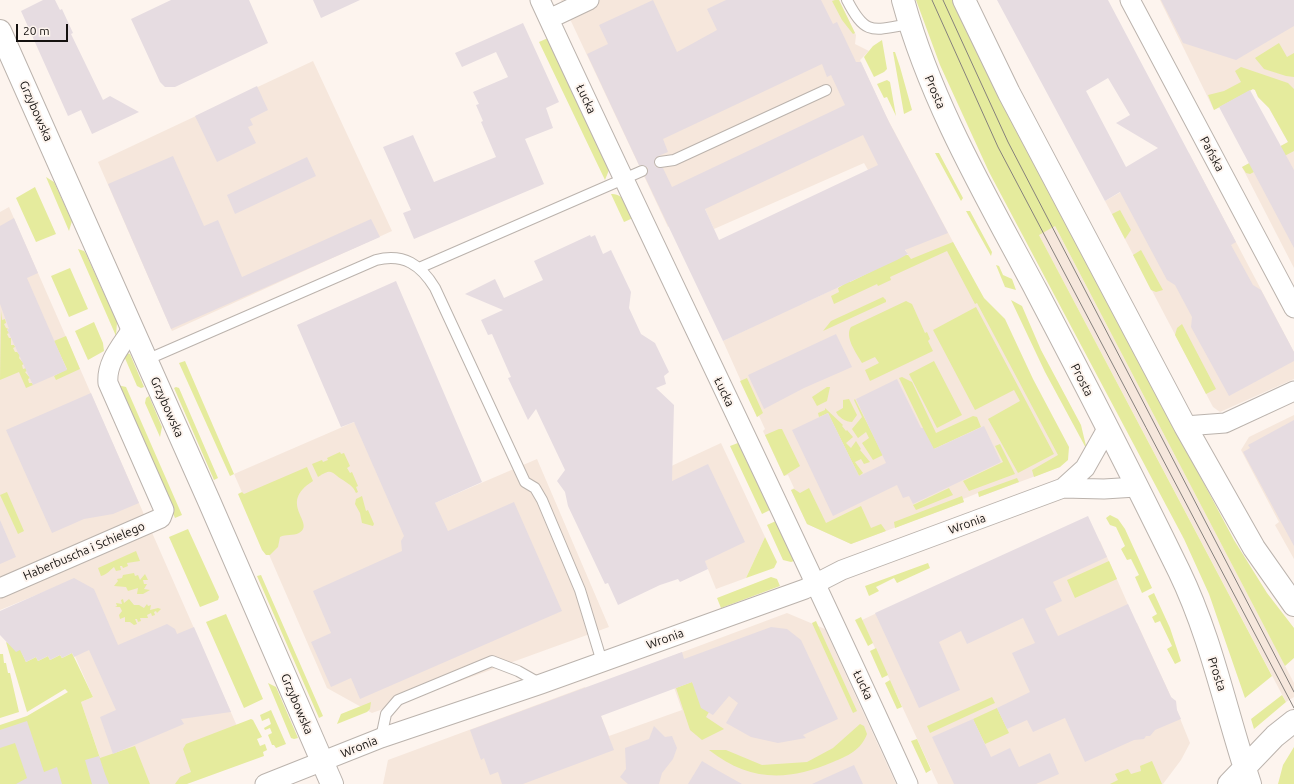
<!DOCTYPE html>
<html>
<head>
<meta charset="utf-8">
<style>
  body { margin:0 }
  #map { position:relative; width:1294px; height:784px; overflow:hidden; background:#fdf4ee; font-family:Ubuntu,sans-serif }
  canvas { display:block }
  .scale { position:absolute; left:16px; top:24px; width:52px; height:18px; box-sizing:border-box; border:2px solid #14110f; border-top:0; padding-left:5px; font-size:12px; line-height:14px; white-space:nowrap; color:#14110f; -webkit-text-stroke:3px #fdf4ee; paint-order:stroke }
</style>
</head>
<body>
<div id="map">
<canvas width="1294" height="784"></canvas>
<div class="scale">20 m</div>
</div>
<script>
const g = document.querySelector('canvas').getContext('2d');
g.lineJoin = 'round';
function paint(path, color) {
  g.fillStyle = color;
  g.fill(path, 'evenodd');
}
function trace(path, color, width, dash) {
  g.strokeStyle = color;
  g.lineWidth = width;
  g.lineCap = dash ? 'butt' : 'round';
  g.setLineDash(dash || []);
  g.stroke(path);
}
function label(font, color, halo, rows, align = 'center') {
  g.font = font + ' Ubuntu,sans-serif';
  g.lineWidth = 4;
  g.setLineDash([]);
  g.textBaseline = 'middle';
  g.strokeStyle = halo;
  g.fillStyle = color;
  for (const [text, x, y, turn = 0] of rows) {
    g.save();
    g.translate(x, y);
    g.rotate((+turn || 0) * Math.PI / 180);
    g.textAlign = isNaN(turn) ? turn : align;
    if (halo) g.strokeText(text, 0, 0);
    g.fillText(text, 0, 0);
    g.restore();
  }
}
paint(new Path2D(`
  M561,0h278l17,35 -1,9 14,7 -9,9 26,56 180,338 -6,13 -81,30 -1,-4 -15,6 1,3 -113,42 -44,-20 -16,-34 3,-2 -6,-13 -4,1 -21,-45 2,-2 -6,-13 -2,1 -34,-76 78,-38 1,1 30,-14 5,-4 1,2 11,-7 1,1 21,-10 -1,-1 9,-2 25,-14h4l-40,-85 -4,-7 -150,66 -9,-20 -37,18z
  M948,0l107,226 239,457v14l-8,5 -247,-467z
  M1160,0h134v268l-52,-101 46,-25 -19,-34 -11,-11 -3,-7 -2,-1 -39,21z
  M313,61l79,170 -220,100 -74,-169z
  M1189,153l105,199v27l-74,33 -7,-5 -108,-206z
  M9,207l242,551 -72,26h-70l-28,-82 12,-5 -47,-106 -46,19v-398z
  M1294,415v144l-19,-34 4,-3 -38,-72 8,-13z
  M354,422l62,89 121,-52 72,168 -237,86 -45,-25 -93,-214z
  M721,443l44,94 -19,41 -30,11 -49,-121z
  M1100,541l34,77 -3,1 3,6 3,-2 35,76 4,2 -1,5 15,37 -9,17 -18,24h-225l-76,-164 17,-8z
  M787,613l38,16 71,155h-513l5,-24 197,-73 16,29 8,20 73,-26 -18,-51z`), '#f6e7dc');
paint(new Path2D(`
  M835,0h4l16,33 -2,1 -11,-14 -10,-19z
  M916,0h37l21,46 31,63 229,431 33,53 27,35v30l-9,8 -230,-440 -16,9 233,441 -27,22 -36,-104 -25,-55 -195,-367 -49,-107z
  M548,38l61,132 -4,10 -66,-138z
  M882,40l5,29 -3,3 -10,5 -10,-20 9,-11z
  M1279,43l8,14 7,-4v24l-8,-1 -22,-7 -9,-11z
  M893,52h2l5,15 12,43 -8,4z
  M1241,67l47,16 6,6v62l-44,23 -4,-1 -4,-6 46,-25 -19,-34 -11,-11 -3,-7 -2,-1 -39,21 -6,-15 16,-4 17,-9 -6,-11z
  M887,80l3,2 6,34 -9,-19 -3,1 -7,-14z
  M935,153h4l24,45 -2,3z
  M46,177l8,5 18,39 -3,10z
  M35,187l21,47 -20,8 -20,-44z
  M611,194c14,-1 17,14 22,24l-9,4z
  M1120,210l11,20 -6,9 -13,-25z
  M966,211h4l22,41 -1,4z
  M953,242l31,56 21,21 28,60 36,68 -1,13 -8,7 -26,10 -2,-7 26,-15 -81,-152 -2,1 -28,-53 -57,26 1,3 -13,6 -1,-2 -43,20 -3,-8 8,-4 -1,-4 11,-7 1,1 54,-27h4l3,4z
  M78,249l6,2 2,3 31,68 -1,14z
  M1141,250l22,40 -7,2 -5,-2 -18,-35z
  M996,265l3,1 4,9 9,4 4,11 -11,-3z
  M70,268l18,41 -19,8 -18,-41z
  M883,297l3,3v2l-63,29 8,-10z
  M1011,300l11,6 19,44 40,75 6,25 -42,-78z
  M906,301l6,3 13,29 2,-1 3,7 -2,2 5,10 -63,30 -5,-11 14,-7 -4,-6 -13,6c-5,-9 -18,-26 -11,-36z
  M976,307l78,147 -36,19 -30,-54 32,-18 -6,-11 -39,20 -42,-80z
  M1,311l1,9 3,-1 1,4 -2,1 2,4 3,1 -2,1 2,3 -2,1 2,4h2v7h3l1,2 -2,1 2,4h2l3,3 -1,3 5,6 -2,1 1,4 3,-1 1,3 -2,1 5,6 -2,1 1,4h3l1,2 -7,3 -7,-16 -19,8z
  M94,322l9,21 1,8 -16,9 -13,-29z
  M1182,324l34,65 -10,5 -31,-59 2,-7z
  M66,336l14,33 -24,11 -2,-4 13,-7 -13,-28z
  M127,353l3,1 14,33 -3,1 -4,-2 -13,-30z
  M185,361l49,113 -4,2 -51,-113z
  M934,361l28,54 -25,13 -28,-54z
  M902,377l10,5 24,51 37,-17 4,1 4,10 -71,33 13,-32 -24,-50z
  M747,378l16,35 -6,4 -17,-36z
  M117,385l9,2 56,128 -7,3z
  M176,387l3,1 39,90 -4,2 -40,-92z
  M827,387h3l-3,14 -10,5 -5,-9z
  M149,396l13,31 -2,10 -15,-34 1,-5z
  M849,399l8,16 -5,7c-6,0 -14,-5 -16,-10l7,-4v-8z
  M855,399l28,56 -10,5 -11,-17 7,-5 -3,-6 -8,6 -6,-9 10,-12 -8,-17z
  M825,408l18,17 -1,1 4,5 1,-1 6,7 -7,6 5,5 5,-7 5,8 -1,1 10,12 -6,2 -3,-5 -6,3 8,11 -4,3 -31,-63 -9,4 -1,-4 7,-3z
  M779,429h3l18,37 -16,10 -19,-41z
  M738,443l32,67 -8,4 -32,-68z
  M1000,444l15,30 -46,17 -6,-10 40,-19 -8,-16z
  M340,452l1,2 3,-1 6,13 -3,2 3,5 2,-1 6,14 -2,1 2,5 -2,1c-3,-7 -6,-8 -13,-13 -12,-7 -10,-13 -25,-3l-6,-13 10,-4 1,2 5,-2 -1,-2z
  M307,467l6,14c-37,23 4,42 -14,52 -6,3 -13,1 -19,4l-2,10 -8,8h-4l-4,-5 -24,-56 4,-2 2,2z
  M1017,478l2,4 -40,15 -1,-5z
  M809,488l17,35 35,-17 10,22 10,-4 5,7 -35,13 -44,-20 -16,-34 3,-1 6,4z
  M949,488l4,7 -37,15 -3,-5z
  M7,492l17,39 -6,3 -18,-39z
  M362,496l4,15 2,-1 6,14 -1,2 -11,-3 -2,-10 -5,-9 1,-5z
  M962,496l2,6 -69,26 -1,-6z
  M1110,515l8,4 7,10 27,59 -10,5 -7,-16 4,-2 -8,-16 -4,1 -6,-11 4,-3 -9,-19 -6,-2 -4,-7z
  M776,521l18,40 -3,1 -8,-2 -16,-35z
  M188,529l31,68 -1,3 -18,7 -31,-70z
  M765,537l12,25 -3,6 -28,10z
  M136,551l4,10 -13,2 1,3 -5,2 -1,-2h-2l1,4 -5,1 -2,-4c-5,4 -6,7 -13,9l-3,-8z
  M1109,561l8,18 -42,19 -8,-18z
  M928,563l2,5 -33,15 -3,-5 -18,9 3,4 -10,5 -4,-10z
  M134,573l1,3 3,-1 2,5 5,-6 3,6h-5l1,4h3l-3,5 6,1 -7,4h-6l1,-6 -10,3 -2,-4 -12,-1 4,-5 -1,-2 5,-1 1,-3z
  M261,575l62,141 -4,2 -62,-142z
  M771,577l6,2 3,7 -59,22 -4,-10z
  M1154,593l16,35 11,33 -6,3 -8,-15 5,-3 -12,-25 -5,2 -3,-6 5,-3 -9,-18z
  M123,599l1,4 5,-4 5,6h5l5,3 3,-4 1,2 3,-1 -1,5 8,-2 3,1 -4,4 -1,-2 -2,1 1,3 -3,1 -1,-3 -4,2 1,3h-8l1,3 -3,1 -1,-3h-2l2,5 -3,1 -4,-3h-5v-5l-5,2 -1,-4 3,-4 -2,-4h-5l2,-1 -1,-3 6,1 -1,-4z
  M226,614l37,85 -19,9 -38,-86z
  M861,617l12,26 -5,3 -13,-26z
  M816,621l41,90 -4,2 -41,-90z
  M6,642l14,6 6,14 10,-5 2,4 10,-5 2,4 10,-5 2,3 10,-5 21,44 -12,5 19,56 35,-12 15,38h-150v-59l27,-9 41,-24 -3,-3 -38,23z
  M876,648l12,27 -6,3 -12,-27z
  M0,650v4h3l1,9h2l2,10h2l9,39 -19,6z
  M890,680l12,27 -5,2 -12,-26z
  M692,682l17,30 -3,5 18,12 -22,11 -12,-10 -14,-42z
  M268,683l8,4 22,51 -4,1 -3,-1z
  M1282,695l4,7 -32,27 -3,-10z
  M992,697l3,6 -65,30 -3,-7z
  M371,702l-1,7 -3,3 -30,12 4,-10z
  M997,708l12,25 -24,11 -12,-25z
  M271,710l15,34 -10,4 -2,-3h-2l-4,-10 4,-2 -2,-5 -5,2 -1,-2 7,-4 -2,-6 -7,3 -2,-6z
  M251,719l2,1 9,17 -5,2 3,7 5,-2 2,6 -4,2 1,4 -77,28h-12l5,-7 11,-5 -8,-23 3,-5z
  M860,724l4,2 3,8c-6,16 -19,22 -34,28 -46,20 -85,19 -124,-12h17l36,15 45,-3 26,-14z
  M917,739l14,31 -5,3 -15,-32z
  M1294,747v37h-16l5,-19z
  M1152,761l10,23h-52l8,-4 -3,-6 13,-5 3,5 10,-3 -1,-5z`), '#e5eb9d');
paint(new Path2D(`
  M43,0h12l5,10 2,-1 11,24 -2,1 32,66 7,-4 29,16 -47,22 -11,-24 -13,6 -47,-105z
  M171,0h78l19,43 -93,44h-10l-5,-5 -29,-63z
  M313,0h47l-39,18z
  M653,0l24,52 40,-22 -10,-21 19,-9h95l12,24 4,-2 19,40h5l28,60 59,111 -43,17 3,4 -11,6 -174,81 -78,-164 3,-5v-4l-5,-3h-4l-52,-111 21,-10 -9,-19zM822,64l5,13 4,-2 14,30 -173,82 -9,-19h-5l-3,-2 -1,-3 2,-6 12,-5 -5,-13zM863,135l15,30 -159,75 -14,-31z
  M997,0h111l128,242 -5,3 22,40 8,5 33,62v9l-65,35 -38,-69 1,-10 -17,-32 -8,-5 -47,-88 -15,9zM1108,78l22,37 -14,8 42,25 -32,19 -40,-76z
  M1161,0h133v26l-58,34 -53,-17z
  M523,23l36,79 -13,6 7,20 -28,11 19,45 -130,55 -11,-26 8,-3 -28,-63 30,-12 21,47 62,-25 -15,-35 2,-1 -7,-16 3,-1 -6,-12 35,-15 -12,-25 -34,15 -7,-14z
  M257,86l11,24 -18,9 3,6 -5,2 8,16 -39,19 -22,-46z
  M1250,90l44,80v78l-75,-141z
  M173,156l31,70 14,-6 24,57 129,-58 9,18 -209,92 -63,-145z
  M307,157l9,19 -81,38 -8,-19z
  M14,218l24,55 -11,5 40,92 -34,15 -26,-56h2l-9,-25v-78z
  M590,235l1,2 4,-2 8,19 8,-4 20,42 -2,16 12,26 14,9 14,29 -5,4 2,8 -10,4 18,17 -2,76 36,-17 37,78 -40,19 3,8 -28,13 -2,-3 -18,6 -42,20 -10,-22 -3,1 -37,-78 -3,-14 -8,-11 8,-11 -10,-21 -19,-40 -8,11 -20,-42 3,-1 -19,-43 -4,1 -7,-15 22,-10 -38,-16 30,-15 9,19 39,-18 -9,-19z
  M396,281l86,201 -47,21 13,28 66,-29 48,109 -202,88 -9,-21 -20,9 -20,-45 20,-9 -18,-42 89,-40 -1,-10 3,-5 -50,-114 -13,5 -44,-102z
  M836,334l16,33 -48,21 -40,21 -16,-34z
  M897,379l24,49h2l11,21 50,-23 17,36 -88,42 -4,-8 -6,2 -6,-13 -64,31 -41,-86 36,-17 31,63 27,-13 -30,-64z
  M91,393l48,110 -26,11 -29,5 -32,14 -46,-103z
  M1294,420v126l-51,-94 7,-4 -2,-3z
  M1088,516l19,41 -54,25 9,19 -17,8 13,27 70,-32 43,93 5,4 1,9 4,9 -26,11 -5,6h-4l-2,3 -10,1 -49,22 -20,-44 -32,14 -6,-12 -20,9 -10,-21 33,-16 -18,-39 23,-10 -12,-25 -56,26 -6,-13 -22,11 21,48 -41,18 -44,-95z
  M0,520l16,37 -16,7z
  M74,578l20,11 24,56 49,-21 8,5 2,5 17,-7 37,85 -50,7 3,5 -71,30 -13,-37 16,-7 -27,-60 -15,7 -2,-4 -10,5 -2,-3 -10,5 -2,-4 -10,5 -2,-4 -10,5 -6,-12 -4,2 -16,-17v-24z
  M771,627l16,2 14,11 37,79 -35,16 3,3 -28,5 -27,-6 -25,-14 12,-20 -9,-7 -16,19 -12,-7 -9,-26 -91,34 13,34 -91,34h-21l-4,-12 -8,3 -6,-17 -3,2 -11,-30 212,-78 2,7z
  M973,719l18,38 19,-9 9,19 31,-14 9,21 -23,10h-82l-22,-47z
  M27,721l17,51 13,-5 5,17h-46l11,-6 -12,-35 -15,5v-18z
  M654,726l11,11 7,-1 5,12 -4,11 -11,14 -3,11h-31l-8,-7 6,-8 -1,-21 24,-9z
  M99,756l6,18 4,10h-17l-7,-24z
  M702,761l15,9 25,14h-54z
  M854,765l9,19h-51z`), '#e6dce1');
const service = new Path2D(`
  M847,0c19,37 26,30 63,24
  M660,162l14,-2 152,-70
  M419,268l223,-97
  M146,360l230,-100c28,-7 45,5 59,28l90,194 10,6 7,12 38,90 22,72
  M381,738l5,-24 12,-14 94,-39 26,10 23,13`);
const minor = new Path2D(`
  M540,0c121,262 249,521 368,784
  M1130,0l164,308
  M549,19l40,-19
  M1185,426l40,-3 69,-32
  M1063,488l41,1 32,-2
  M0,588l161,-70 3,-8 -56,-127c-2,-21 14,-38 24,-54
  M265,784l116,-46 160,-54 264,-95 37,-19 221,-82 22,-20 22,-39`);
const tertiary = new Path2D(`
  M0,31l209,470 123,283`);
const secondary = new Path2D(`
  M903,0c28,103 83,196 133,290 49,93 97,187 143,281 33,68 47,142 71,213
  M964,0l45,93 176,333 69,122 40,57
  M1229,784l46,-48 19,-15`);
trace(service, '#bbb3ad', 12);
trace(minor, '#bbb3ad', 21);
trace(tertiary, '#bbb3ad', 24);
trace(secondary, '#bbb3ad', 24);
trace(service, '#fff', 10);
trace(minor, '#fff', 19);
trace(tertiary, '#fff', 22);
trace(secondary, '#fff', 22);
trace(new Path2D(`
  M932,0l66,147 296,561
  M943,0l65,142 286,550`), '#86807c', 1);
label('12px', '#14110f', '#fdf4ee', [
  ["Prosta",935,92,67],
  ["Łucka",586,99,65],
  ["Grzybowska",36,111,66],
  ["Pańska",1212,154,62],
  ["Prosta",1082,380,63],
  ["Łucka",724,392,64],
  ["Grzybowska",167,407,66],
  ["Wronia",967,524,-20],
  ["Haberbuscha i Schielego",84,551,-23],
  ["Wronia",665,639,-20],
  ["Prosta",1217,674,72],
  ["Łucka",863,685,65],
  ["Grzybowska",297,704,67],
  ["Wronia",359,747,-22]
]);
</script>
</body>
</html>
